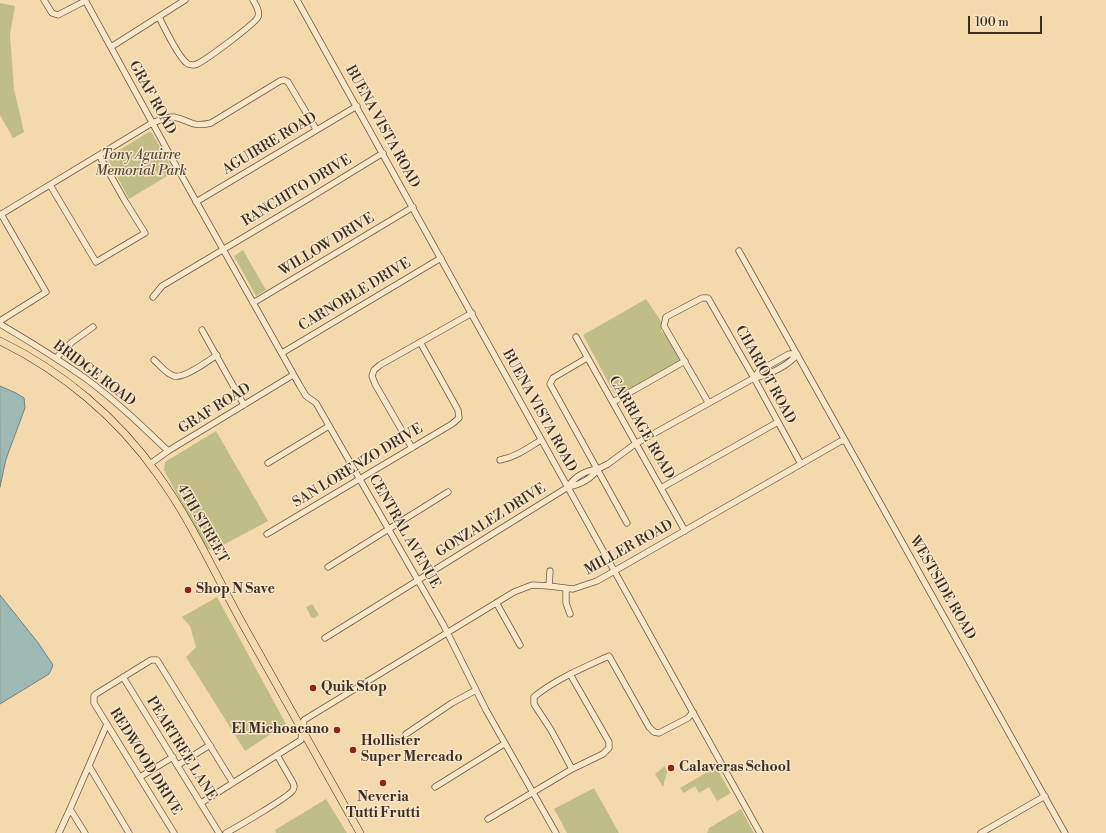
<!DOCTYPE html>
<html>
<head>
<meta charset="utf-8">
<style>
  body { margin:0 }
  #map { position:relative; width:1106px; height:833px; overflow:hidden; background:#f4d9ac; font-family:"Libre Bodoni",serif }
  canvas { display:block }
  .scale { position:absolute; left:968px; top:16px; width:74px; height:18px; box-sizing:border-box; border:2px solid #3d2e24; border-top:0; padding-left:5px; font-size:12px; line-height:14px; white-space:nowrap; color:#3d2e24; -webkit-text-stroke:3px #f8e6c9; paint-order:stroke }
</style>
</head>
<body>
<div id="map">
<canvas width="1106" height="833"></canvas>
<div class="scale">100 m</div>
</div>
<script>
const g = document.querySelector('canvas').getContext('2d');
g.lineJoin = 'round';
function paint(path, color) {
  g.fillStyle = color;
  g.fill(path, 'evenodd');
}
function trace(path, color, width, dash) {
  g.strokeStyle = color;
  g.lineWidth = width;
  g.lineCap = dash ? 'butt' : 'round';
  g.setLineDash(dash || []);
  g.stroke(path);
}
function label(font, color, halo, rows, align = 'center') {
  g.font = font + ' "Libre Bodoni",serif';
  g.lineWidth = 3;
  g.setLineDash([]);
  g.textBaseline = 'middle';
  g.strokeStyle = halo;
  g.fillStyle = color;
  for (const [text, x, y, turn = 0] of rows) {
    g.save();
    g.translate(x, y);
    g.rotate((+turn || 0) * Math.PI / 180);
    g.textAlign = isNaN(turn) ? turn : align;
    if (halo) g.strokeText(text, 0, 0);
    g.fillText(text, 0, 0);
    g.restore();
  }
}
paint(new Path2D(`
  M0,3l15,3 -5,28 4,55 10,43 -11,6 -13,-23z
  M149,132l3,1 22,39 -45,27 -21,-40 2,-3z
  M243,250l23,40 -10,6 -22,-40z
  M646,299l15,22v10l9,8 12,21 -62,36 -6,-3 -31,-58z
  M216,431l52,90 -54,29 -8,-1 -42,-79 1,-8z
  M217,597l69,127 -41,27 -59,-94 10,-10 -6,-21 -8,-9z
  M312,604l7,11 -5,3 -3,-1 -5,-10z
  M665,766l2,6 -4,15 -8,-13z
  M716,767l15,26 -14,8 -8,-14 -10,6 -4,-7 -11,7 -4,-5z
  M594,788l25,45h-52l-13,-24z
  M326,799l21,34h-71l-1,-3z
  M741,809l13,24h-47l2,-5z`), '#c0be86');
const water = new Path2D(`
  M0,386l16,7 8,5 1,10 -19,51 -6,28z
  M0,595l39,49 14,21 -2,5 -2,4 -49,30z`);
paint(water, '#9eb9b3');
trace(water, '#77817a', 1);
const minor = new Path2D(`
  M44,0l8,13 6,2 27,-14
  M85,0l85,155 130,231 6,10 10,7 127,221 43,86 70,123
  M297,0l463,833
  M159,17c5,10 20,42 29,47 3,1 7,1 9,0 9,-4 59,-41 61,-47 2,-6 -2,-12 -5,-17
  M111,47l74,-47
  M50,185l46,77 49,-29 -20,-32 -26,-46
  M196,202l161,-96
  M0,215l152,-92c6,-2 16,-7 22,-6 16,3 17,11 37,6l69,-42 4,-1 4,2 28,47
  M739,251l326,582
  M153,297l9,-11 146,-87 75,-46
  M253,303l160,-96
  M0,321l46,-29 -45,-78
  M0,324c29,17 58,35 85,54 30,22 57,48 83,73
  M202,330l42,75
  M576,337l109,194
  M282,353l159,-95
  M789,354h8c-7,11 -30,22 -43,24l5,-7z
  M56,358l16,-16 21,-15
  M587,358l-34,20 -3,6 77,139
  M154,360c6,5 12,14 20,16 10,3 34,-15 43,-21
  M613,402l72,-41
  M708,402l-44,-76 2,-9 36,-19h6l46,80 47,86
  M412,448l-37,-64 -3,-8 2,-6 6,-5 92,-52
  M500,460c16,-3 28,-12 41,-20
  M268,463l61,-37
  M150,464l18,-13 125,-76
  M598,469l10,-5 27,-20 119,-66
  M661,488l117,-66
  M267,534l185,-110 7,-6 -1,-8 -38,-68
  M328,567l120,-75
  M549,586l1,-15
  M566,589v14l4,11
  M497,604l23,41
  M325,638l243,-151c11,-2 23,-8 30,-18 -12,1 -24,8 -30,18
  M123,677l96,156
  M406,734l46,-31 24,-13
  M178,765l32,-20
  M89,766l40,67
  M572,769l-21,-39 -17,-26v-7c22,-18 49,-29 75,-41l40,71 5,5 5,1 29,-15 5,-6
  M140,777l33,-20
  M435,787l69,-43
  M201,803l100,-63 3,-20 210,-128 18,-7 17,1 24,3 24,-8 244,-140h4
  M70,809l15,24
  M488,819l84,-50 31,-15 6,-6v-6l-39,-68
  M59,833l11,-24 37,-85
  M174,833l-80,-130v-7l2,-2 55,-34h6l76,123
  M226,833c11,-6 63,-36 67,-43 2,-3 1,-6 -1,-9l-15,-26
  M981,833l64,-37`);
const major = new Path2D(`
  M0,341c62,30 118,77 158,134 33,45 56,97 83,146 40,71 79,141 119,212`);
trace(minor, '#6b5946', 7);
trace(major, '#3d2e24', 8);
trace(minor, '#f8e6c9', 5.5);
trace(major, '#f4d9ac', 7);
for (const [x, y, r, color] of [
  [188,590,4,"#8f2418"],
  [313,688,4,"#8f2418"],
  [337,730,4,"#8f2418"],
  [353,750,4,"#8f2418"],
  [671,768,4,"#8f2418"],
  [383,783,4,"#8f2418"]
]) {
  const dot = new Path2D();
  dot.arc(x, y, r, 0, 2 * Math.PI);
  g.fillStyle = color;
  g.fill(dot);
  trace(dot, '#f8e6c9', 1.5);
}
label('14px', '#3d2e24', '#f8e6c9', [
  ["GRAF ROAD",152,98,61],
  ["BUENA VISTA ROAD",382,127,61],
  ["AGUIRRE ROAD",270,144,-31],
  ["RANCHITO DRIVE",297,191,-31],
  ["WILLOW DRIVE",327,245,-31],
  ["CARNOBLE DRIVE",355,295,-31],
  ["BRIDGE ROAD",94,374,37],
  ["CHARIOT ROAD",765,375,61],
  ["GRAF ROAD",215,409,-32],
  ["BUENA VISTA ROAD",539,411,61],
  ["CARRIAGE ROAD",641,428,60],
  ["SAN LORENZO DRIVE",358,466,-31],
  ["GONZALEZ DRIVE",491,521,-32],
  ["4TH STREET",202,524,60],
  ["CENTRAL AVENUE",404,532,60],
  ["MILLER ROAD",629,548,-29],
  ["WESTSIDE ROAD",942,588,60],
  ["PEARTREE LANE",181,749,58],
  ["REDWOOD DRIVE",145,762,58]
]);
label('italic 14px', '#574b38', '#f8e6c9', [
  ["Tony Aguirre",141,156],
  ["Memorial Park",141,172]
]);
label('bold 14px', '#3d2e24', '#f8e6c9', [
  ["Shop N Save",196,590],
  ["Quik Stop",321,688],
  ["El Michoacano",329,730,"right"],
  ["Hollister",361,742],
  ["Super Mercado",361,758],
  ["Calaveras School",679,768],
  ["Neveria",383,798,"center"],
  ["Tutti Frutti",383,814,"center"]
], 'left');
</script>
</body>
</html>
